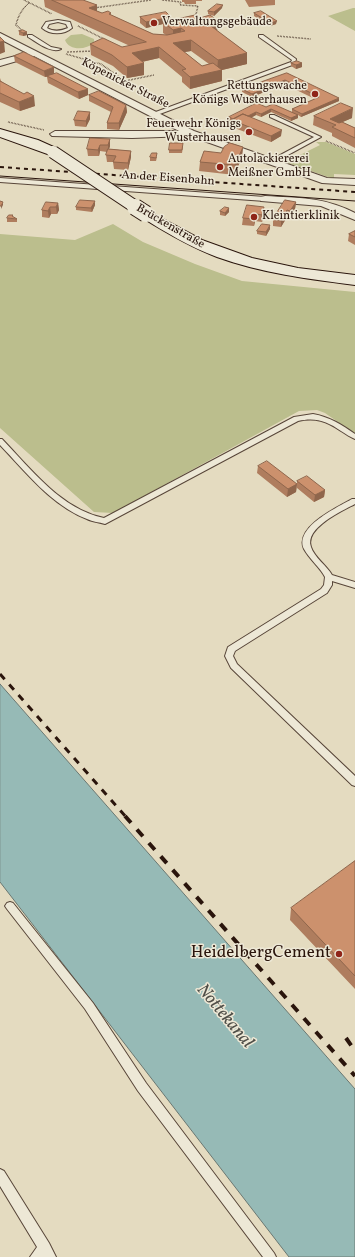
<!DOCTYPE html>
<html>
<head>
<meta charset="utf-8">
<style>
  body { margin:0 }
  canvas { display:block; background:#e4dbc0 }
</style>
</head>
<body>
<canvas width="355" height="1257"></canvas>
<script>
const g = document.querySelector('canvas').getContext('2d');
g.lineJoin = 'round';
function paint(path, color) {
  g.fillStyle = color;
  g.fill(path, 'evenodd');
}
function trace(path, color, width, dash) {
  g.strokeStyle = color;
  g.lineWidth = width;
  g.lineCap = dash ? 'butt' : 'round';
  g.setLineDash(dash || []);
  g.stroke(path);
}
function label(font, color, halo, rows, align = 'center') {
  g.font = font + ' Vollkorn,serif';
  g.lineWidth = 3;
  g.setLineDash([]);
  g.textBaseline = 'middle';
  g.strokeStyle = halo;
  g.fillStyle = color;
  for (const [text, x, y, turn = 0] of rows) {
    g.save();
    g.translate(x, y);
    g.rotate((+turn || 0) * Math.PI / 180);
    g.textAlign = isNaN(turn) ? turn : align;
    if (halo) g.strokeText(text, 0, 0);
    g.fillText(text, 0, 0);
    g.restore();
  }
}
paint(new Path2D(`
  M355,8v23l-27,-15 25,-8z
  M82,34l12,5v4c-8,7 -25,8 -29,-3l6,-5z
  M316,142h10l29,12v21l-21,-1v4h-3l-49,-17 7,-5 5,2 26,-13z
  M113,224l30,18 52,22 47,17 113,11v142l-30,-21 -8,-3 -18,1 -186,102 -19,-1 -94,-84v-194l75,6z`), '#bbbe8d');
const water = new Path2D(`
  M0,684l355,405v168h-66l-289,-375z`);
paint(water, '#96bab6');
trace(water, '#6b7872', 1);
const service = new Path2D(`
  M58,20l12,2 2,6c-8,7 -22,7 -30,0l4,-6zM58,22l8,2 2,4c-7,3 -14,4 -21,0l2,-4z
  M28,35h4l19,12 10,2c-10,5 -24,-7 -33,-12z
  M259,35h4l33,24 -1,5 -138,51h-4v-2l138,-51 1,-2 -33,-23z
  M270,115h4l47,22 -46,25h-4v-2l43,-23 -44,-20z
  M0,178l265,19 3,2 -3,2 -265,-19z
  M313,414c17,3 29,11 42,20v5c-5,-2 -9,-5 -14,-8 -14,-10 -26,-14 -43,-10l-193,103c-6,-2 -12,-2 -18,-5 -36,-14 -61,-47 -87,-74v-6h2c30,31 59,70 102,79l190,-101z
  M352,499h3v5c-13,7 -51,24 -44,43 3,10 16,19 21,28l23,7v6l-23,-7v4l-5,8 -92,58 -2,5 4,8 118,112v10l-3,-1 -121,-117 -6,-12 3,-9 93,-58 3,-4 1,-8c-5,-10 -15,-17 -21,-28 -10,-22 34,-42 48,-50z
  M10,902l3,1 80,100 53,80 128,170 2,4h-13l-125,-166 -53,-82 -78,-100 -2,-3 2,-3z
  M0,1169l4,2 45,72 7,14h-26l7,-10 -37,-61z`);
const minor = new Path2D(`
  M0,33l194,98 133,47 28,1v6l-33,-2 -132,-47 -58,2 -80,-2 -2,-2 5,-3h124l-145,-75 -34,10v-6l27,-7 -27,-14z
  M265,196c33,2 60,1 90,17v7l-34,-14 -60,-5 -1,-2 1,-2z`);
const secondary = new Path2D(`
  M0,129l38,11 20,9 2,3 -2,3 -5,1 -53,-19z
  M146,210l56,30 50,18 46,10 57,7v10c-47,-6 -94,-12 -138,-28 -27,-10 -52,-25 -76,-40l-2,-3 2,-3z`);
trace(service, '#584639', 2);
trace(minor, '#584639', 2);
trace(secondary, '#2a150c', 2);
trace(new Path2D(`
  M24,0l28,14
  M162,0l19,2 -1,3 18,1 -3,12
  M94,8l57,-8
  M78,26l30,15
  M23,31l-7,-6c2,-9 6,-16 13,-22
  M277,36l34,3
  M67,52l27,-1
  M66,54l35,10 24,17 29,-6
  M8,122l36,8
  M326,141l29,12`), '#2a150c', 1.5, [0.5, 1]);
paint(service, '#ede8d6');
paint(minor, '#ede8d6');
paint(secondary, '#ede8d6');
trace(new Path2D(`
  M0,176l355,25`), '#2a150c', 1);
trace(new Path2D(`
  M0,167l355,25`), '#2a150c', 2, [4, 4]);
trace(new Path2D(`
  M0,674l126,143`), '#2a150c', 3, [7, 7]);
trace(new Path2D(`
  M125,816l230,260
  M346,1038l9,13`), '#2a150c', 4, [9, 9]);
const secondaryBridgeFar1 = new Path2D(`
  M53,152l84,56`);
const secondaryBridge = new Path2D(`
  M135,207l11,7`);
trace(secondaryBridgeFar1, '#2a150c', 14, []);
trace(secondaryBridge, '#2a150c', 18, []);
trace(secondaryBridgeFar1, '#ede8d6', 12);
trace(secondaryBridge, '#ede8d6', 16);
paint(new Path2D(`
  M44,0h39l14,11 5,2h9v2l42,19 13,1 -3,-2v-9l-17,4 -6,-5v-6l31,3 29,-2 18,3 -1,10 30,22v11l-25,6v11l-32,8 -8,-7v-5l-23,-19 -17,4 2,1v12l-17,3 -14,-12 -22,-11 -1,-11 32,3 8,-1 -85,-39zM191,51l18,13 -7,2 -18,-14z
  M182,0h20v1h-6v3h-11l-1,-2h-2z
  M245,0h30v5l-26,2z
  M222,8l-8,8 -6,-2v-3z
  M254,13l22,11 -6,2 -16,-10z
  M19,31l8,4 -4,1 -4,-1z
  M14,56l74,33v6l-9,4 -31,-16 -1,-6h-2l-30,-15z
  M291,63h11v4l-6,2 -5,-3z
  M287,73l52,28 -38,16 -3,-2v3l-7,3 -20,-9 -10,5 -5,-2 -5,3 30,18 -10,6 -39,-15v-5l-4,-1 1,-4 37,-10 26,5v-3l23,-10 -31,-15 -32,13 -10,-5v-3z
  M0,78l1,3 34,25 -15,5 -20,-9z
  M89,95l37,10 1,7 -8,18 -12,-1v-6l4,-11 -22,-11z
  M90,112v7l-4,8 -11,-1 -1,-6z
  M314,116l38,2 -10,4 13,6v20l-23,-12v-3l-19,-8z
  M110,139v7l-1,3 22,2v6l-3,13 -14,-1 -1,-7h-6l-1,-7 1,-3 -7,-1 -1,5h-11l-1,-7z
  M183,147l-1,6h-13v-3z
  M243,147l-1,9 -7,19 -36,-4 1,-9 21,-9z
  M150,157h7l-1,4h-6z
  M296,202l-1,7 -5,9 -3,-1 -6,10 -8,-1v-7z
  M58,203l1,7 -2,4h-6l-2,4 -7,-1v-7z
  M95,205l-3,7 -16,-2v-3z
  M264,207v7l-2,8 -7,-1 -1,5 -12,-1 1,-7z
  M229,208v4l-4,4 -5,-1v-4z
  M7,218l10,1v3h-10z
  M270,229l-4,7 -9,-2v-3z
  M355,231v14l-7,-4 1,-7z
  M258,466l39,18 -1,8 -9,5 -30,-24z
  M297,481l28,9 -1,7 -10,5 -17,-14z
  M355,861v128l-65,-69 1,-12z`), '#af7d5e');
paint(new Path2D(`
  M97,5v11l-8,-8z
  M223,5l-1,3 -8,8v-4z
  M171,17v6l-8,-1v2l-17,4v-6z
  M218,21l-1,11 -10,-9z
  M277,21l-1,3 -6,2v-3z
  M181,28v11l-8,2v-11z
  M27,32v3l-4,1v-3z
  M191,40v11l-18,3v-11z
  M4,41l1,11 -5,2v-12z
  M159,47v11l-27,6v-11z
  M247,53v11l-25,6v11l-32,8v-12l27,-6 1,-11z
  M144,63v12l-17,3v-11z
  M302,63v4l-6,2v-4z
  M54,67v7l-9,3 -1,-6z
  M285,80l-1,4 -32,13v-3z
  M88,89v6l-9,4 -1,-7z
  M34,96l1,10 -15,5 -1,-9z
  M339,98v3l-38,16 1,-3z
  M126,105l1,7 -8,18v-7z
  M353,108l-1,10 -16,7 -6,-6z
  M271,109v3l-10,5v-3z
  M90,112v7l-4,8v-6z
  M256,112v3l-10,5 1,-3z
  M298,115v3l-7,3v-3z
  M282,130l-1,6 -10,6v-6z
  M110,139v7l-2,6v-7z
  M100,145v6l-1,5 -1,-6z
  M243,147l-1,9 -7,19v-10z
  M131,151v6l-3,13v-7z
  M95,201v4l-3,7 -1,-4z
  M3,202v3l-2,4v-3z
  M296,202l-1,7 -5,9v-7z
  M58,203l1,7 -2,4 -1,-7z
  M50,207l1,7 -2,4 -1,-7z
  M264,207v7l-2,8v-7z
  M229,208v4l-4,4v-3z
  M287,210v7l-6,10v-6z
  M256,214l-1,7 -1,5v-7z
  M270,225v4l-4,7v-4z
  M297,484l-1,8 -9,5 1,-8z
  M325,490l-1,7 -10,5 1,-7z`), '#8f664c');
const building = new Path2D(`
  M52,0h31l14,5 -8,3 13,5 6,-2 3,2 -2,1 44,20 14,1 18,-4 -4,-3 -8,2 -10,-8 32,-7 5,3 10,-3 8,6 -11,2 40,30 -29,7 -27,-20 -18,3 29,23 11,-3 9,7 -32,7 -8,-7 4,-1 -27,-22 -27,6 12,10 -17,4 -15,-12 -22,-11 13,-6 19,9 24,-5z
  M217,4l6,1 -9,7 -6,-1z
  M261,11l16,10 -7,2 -16,-10z
  M166,12l5,5 -25,5 -6,-5z
  M23,30l4,2 -4,1 -4,-2z
  M0,37l4,4 -4,1z
  M24,52l30,15 -10,4 -30,-15z
  M297,61l5,2 -6,2 -5,-2z
  M57,73l31,16 -10,3 -31,-16z
  M287,73l52,25 -37,16 -10,-5 27,-12 -34,-17 -33,14 -10,-5z
  M0,81l24,13 3,-2 7,4 -15,6 -19,-9z
  M99,91l27,14 -7,18h-12l6,-16 -24,-12z
  M257,103l9,4 7,-3 25,11 -7,3 -20,-9 -10,5 -5,-2 -8,4 -5,-2 -10,5 -4,-2z
  M341,103l12,5 -23,11 9,4 3,-1 13,6v10l-23,-11 4,-2 -22,-9z
  M78,111l12,1 -4,9 -12,-1z
  M243,114l39,16 -11,6 -39,-16z
  M90,138l20,1 -2,6h-8l-2,5 -11,-1z
  M170,143h13l-1,7h-13z
  M230,143l13,4 -8,18 -35,-3 4,-11 17,2 3,-6z
  M108,149l23,2 -3,12 -15,-1 3,-6 -10,-1z
  M152,153h5l-1,5 -6,-1z
  M80,200l15,1 -4,7 -15,-1z
  M285,200l11,2 -6,9 -3,-1 -6,11 -8,-2z
  M0,201l3,1 -2,4h-1z
  M46,202l12,1 -2,4h-6l-2,4 -6,-1z
  M247,205l17,2 -2,8 -6,-1 -2,5 -11,-1z
  M225,207l4,1 -4,5 -5,-2z
  M9,215h4l-1,1 5,3 -10,-1z
  M262,224l8,1 -4,7 -9,-1z
  M355,231v6l-6,-3z
  M267,461l30,23 -9,5 -30,-23z
  M307,476l18,14 -10,5 -18,-14z
  M355,861v115l-64,-68z`);
paint(building, '#cc916d');
trace(building, '#8f664c', 1);
for (const [x, y, r, color] of [
  [154,23,4,"#8f2418"],
  [315,94,4,"#8f2418"],
  [249,132,4,"#8f2418"],
  [220,167,4,"#8f2418"],
  [254,217,4,"#8f2418"],
  [339,954,4,"#8f2418"]
]) {
  const dot = new Path2D();
  dot.arc(x, y, r, 0, 2 * Math.PI);
  g.fillStyle = color;
  g.fill(dot);
  trace(dot, '#ede8d6', 1.5);
}
label('12px', '#2a150c', '#ede8d6', [
  ["Verwaltungsgebäude",162,23],
  ["Rettungswache",307,87,"right"],
  ["Königs Wusterhausen",307,101,"right"],
  ["Feuerwehr Königs",241,125,"right"],
  ["Wusterhausen",241,139,"right"],
  ["Autolackiererei",228,160],
  ["Meißner GmbH",228,174],
  ["Kleintierklinik",262,217]
], 'left');
label('12px', '#2a150c', '#ede8d6', [
  ["Köpenicker Straße",125,84,27],
  ["An der Eisenbahn",168,179,4],
  ["Brückenstraße",170,227,30]
]);
label('17px', '#2a150c', '#ede8d6', [
  ["HeidelbergCement",331,954]
], 'right');
label('italic 18px', '#504f48', '#ede8d6', [
  ["Nottekanal",224,1017,50]
]);
</script>
</body>
</html>
